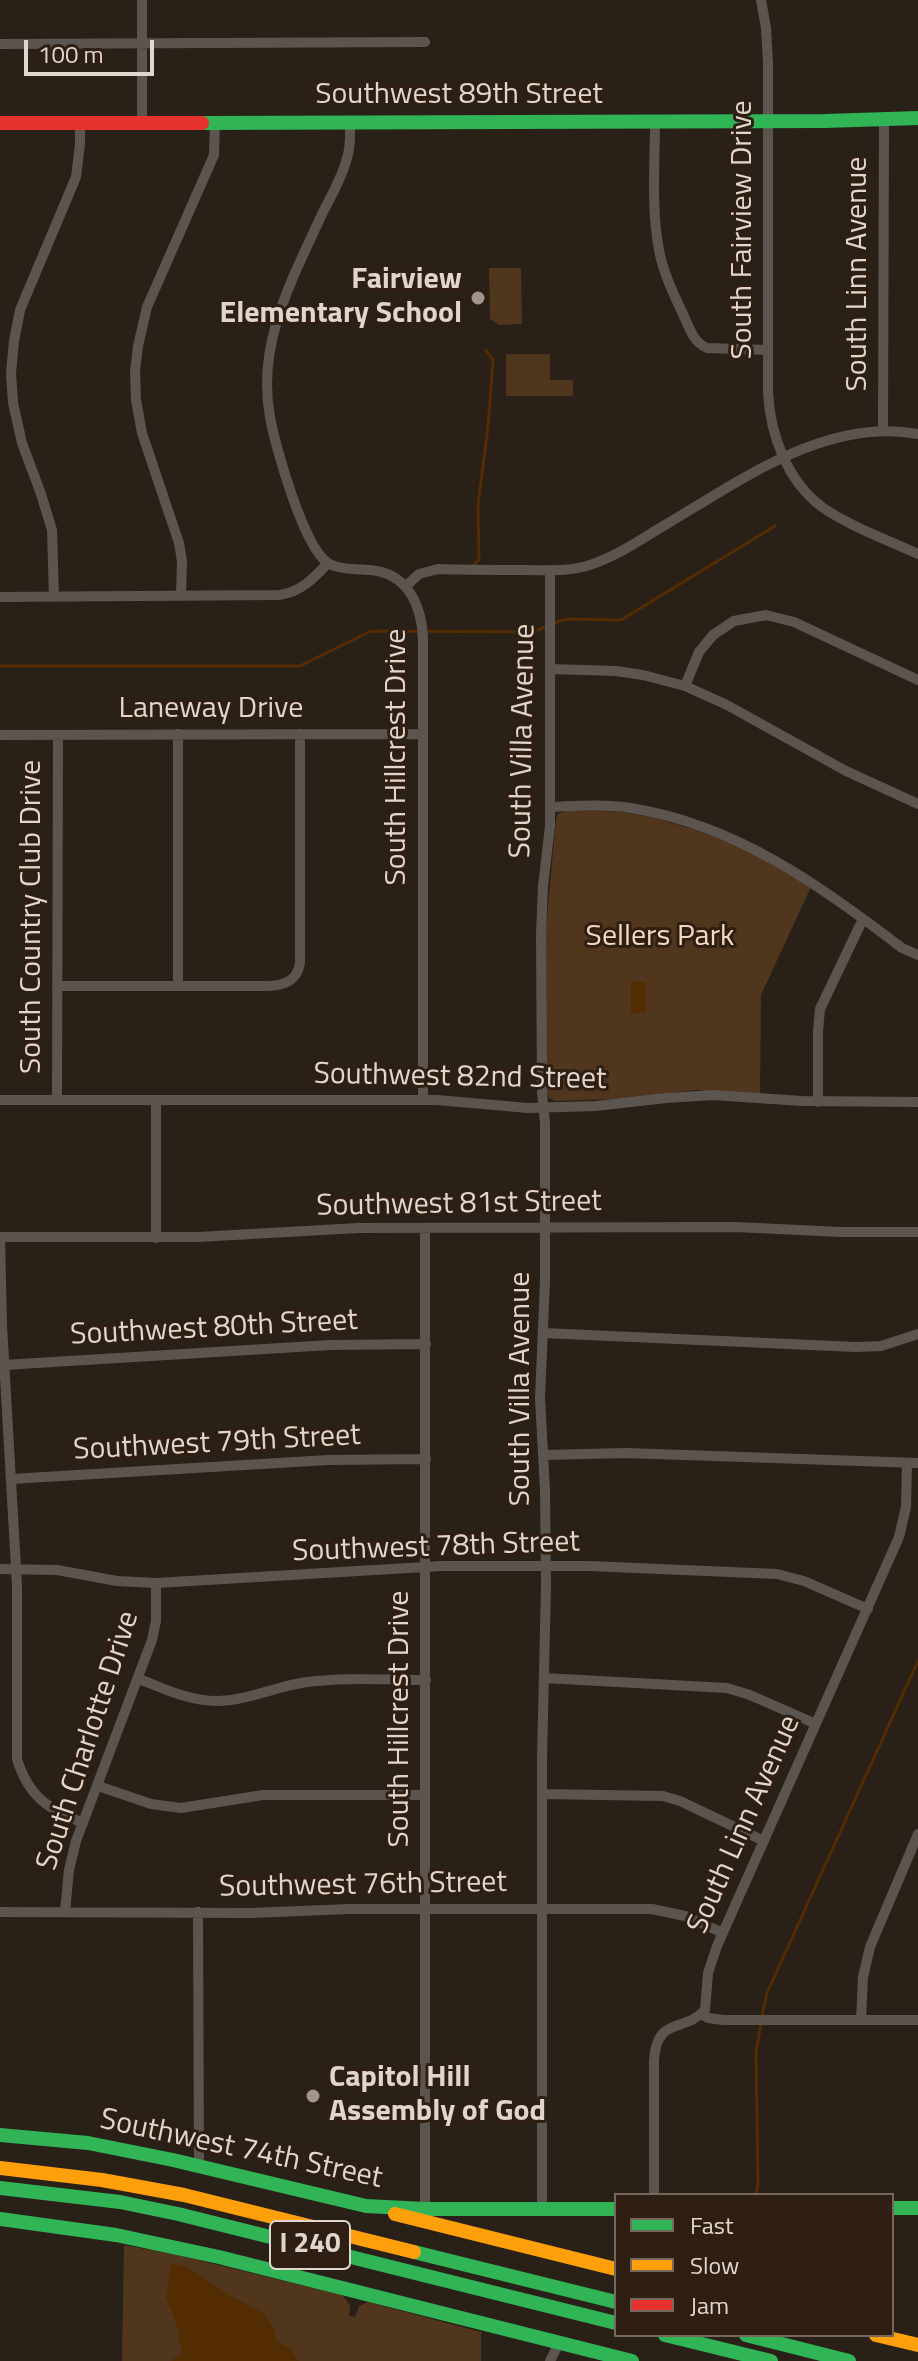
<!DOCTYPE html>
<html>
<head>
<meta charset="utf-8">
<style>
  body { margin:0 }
  #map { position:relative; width:918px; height:2361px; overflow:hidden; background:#292018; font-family:"Titillium Web",sans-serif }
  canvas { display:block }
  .legend { position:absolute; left:614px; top:2193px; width:280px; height:144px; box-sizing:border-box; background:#2f1f12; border:2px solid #76685d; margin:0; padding:10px 14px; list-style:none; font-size:24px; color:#e1d6cd }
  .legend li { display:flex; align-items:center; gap:16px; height:40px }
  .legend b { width:40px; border:2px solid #76685d }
  .scale { position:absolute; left:24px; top:40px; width:130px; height:36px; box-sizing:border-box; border:4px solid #e1d6cd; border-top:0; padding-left:10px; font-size:24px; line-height:28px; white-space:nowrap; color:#e1d6cd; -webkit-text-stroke:6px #2f1f12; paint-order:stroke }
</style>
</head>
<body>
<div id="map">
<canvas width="918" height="2361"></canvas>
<ul class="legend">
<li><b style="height:10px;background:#30b455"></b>Fast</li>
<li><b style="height:10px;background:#ff9f0a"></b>Slow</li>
<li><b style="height:10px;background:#e5322d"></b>Jam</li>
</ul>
<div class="scale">100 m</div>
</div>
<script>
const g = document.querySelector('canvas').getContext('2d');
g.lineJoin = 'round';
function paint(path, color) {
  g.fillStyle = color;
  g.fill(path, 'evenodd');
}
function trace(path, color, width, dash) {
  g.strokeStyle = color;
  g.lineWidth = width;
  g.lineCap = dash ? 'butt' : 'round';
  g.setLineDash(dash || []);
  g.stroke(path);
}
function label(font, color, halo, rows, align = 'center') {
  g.font = font + ' "Titillium Web",sans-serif';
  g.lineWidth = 6;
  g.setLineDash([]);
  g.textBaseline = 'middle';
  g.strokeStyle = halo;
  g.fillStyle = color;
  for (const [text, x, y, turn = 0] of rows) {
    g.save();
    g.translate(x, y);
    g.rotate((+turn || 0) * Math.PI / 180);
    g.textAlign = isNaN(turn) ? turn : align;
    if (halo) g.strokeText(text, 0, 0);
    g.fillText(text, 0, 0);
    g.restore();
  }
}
paint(new Path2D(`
  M489,268h32l1,56 -23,1 -9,-6z
  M506,354h44v26h23v16h-67z
  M566,811c20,0 42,-1 62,2 65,11 128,38 183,74l-50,108 -1,99 -65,-4 -82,9 -58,2 -6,-3 -3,-8v-161l10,-110 2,-5z
  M124,2245l53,10 165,40 8,10 -1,11 6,1 4,-11 9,-4 113,30v29h-359z`), '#51361e');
paint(new Path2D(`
  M631,982h15v31h-15z
  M171,2263l18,5 38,26 37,19 10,15 3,14 13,6 8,13h-127l11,-9 -6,-29 -10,-25z`), '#532c02');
trace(new Path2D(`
  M474,565l5,-6 -1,-54 10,-78 5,-67 -7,-10
  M554,623l12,-4 55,1 154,-94
  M0,666h300l71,-35 162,1 14,-6
  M762,2016l5,-23 151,-332
  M756,2195l2,-11 -2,-132 5,-28`), '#532c02', 3);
trace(new Path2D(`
  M142,0v123
  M761,0l5,28 2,35v329c2,42 19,89 54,115 27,19 66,33 96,47
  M0,44l425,-2
  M655,121c0,43 -4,87 4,129 4,22 14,43 24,64 6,13 10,28 24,34l61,2
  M350,122c0,12 1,25 -3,36 -5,20 -16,38 -25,56 -29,64 -66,129 -52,203 5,29 34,131 58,146 12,7 29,6 42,7 38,3 52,36 53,70v460
  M883,431l1,-313
  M406,586l13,-12 19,-5c29,1 57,1 86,1 23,0 44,2 66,-5 24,-8 44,-21 65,-34 78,-45 168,-115 263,-97
  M181,596l1,-35 -3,-18 -37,-110 -6,-33 -1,-29 3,-25 9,-39 67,-152 1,-33
  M0,597l279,-2c22,-3 34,-16 49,-32
  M54,597l-2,-67 -11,-36 -19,-51 -9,-40 -2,-30 3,-32 6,-31 56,-133 4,-33v-21
  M551,669l65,2 27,4 42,11 42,19 119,66 72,33
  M685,686l14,-34 14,-17 21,-14 32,-6 28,7 124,58
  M178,734v252
  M0,735l422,-1
  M550,807c27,-1 54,-3 81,1 105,17 189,77 271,140l16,7
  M57,986h212c16,-1 28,-5 31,-23v-229
  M0,1100h437l91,8 68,-2 70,-8 47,-3 89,6 116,1
  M57,1100l1,-365
  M818,1102v-71l2,-22 43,-90
  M425,1228v981
  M0,1237h198l161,-9 376,-1 106,5h77
  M0,1237l2,88 15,260v174c12,39 32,50 66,64
  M156,1238v-137
  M543,1333l313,14 25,-1 37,-12
  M4,1365l326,-20 96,-1
  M544,1455l82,-2 292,10
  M11,1479l317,-19 98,-1
  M0,1569l57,1 60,11 39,2 286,-17h147l188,8 27,7 64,28
  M544,1678l183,10 23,7 66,29
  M139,1679c24,9 50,22 77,22 31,0 61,-15 91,-19 39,-5 80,-2 119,-2
  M98,1786l53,18 30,4 82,-13h162
  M542,1794l121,2 17,5 84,40
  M0,1912l251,1 98,-4h303l33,7 38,17
  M65,1912l4,-42 7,-29 76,-201 4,-19v-38
  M198,1912l1,253
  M702,2014l6,4 15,2h195
  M861,2020l2,-43 7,-30 48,-113
  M654,2195v-135c3,-45 31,-27 51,-50l3,-37 9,-27 182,-409 7,-30 1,-44
  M542,2208v-449l4,-174 -1,-95 -5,-92 5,-116v-159l-3,-31 -1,-158 2,-48 7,-60v-256
  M550,2361l9,-18`), '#5c554f', 10);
trace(new Path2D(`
  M202,123l623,-2 93,-3
  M0,2135l88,8 85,17 193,46 59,3h191
  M0,2188l120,14 58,12 438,109
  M892,2208h26
  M0,2219l116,16 103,22 413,104
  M414,2252l202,50
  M665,2335l106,26
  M746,2335l103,26`), '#30b455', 14);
trace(new Path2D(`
  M0,2168l102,12 82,15 230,57
  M395,2214l221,55
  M876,2335l42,10`), '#ff9f0a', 14);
trace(new Path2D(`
  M0,123h202`), '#e5322d', 14);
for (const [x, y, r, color] of [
  [478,298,8,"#a1968e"],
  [313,2096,8,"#a1968e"]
]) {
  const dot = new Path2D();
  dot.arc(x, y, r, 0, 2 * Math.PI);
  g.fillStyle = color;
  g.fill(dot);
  trace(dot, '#2f1f12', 3);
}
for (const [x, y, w] of [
  [310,2245,80]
]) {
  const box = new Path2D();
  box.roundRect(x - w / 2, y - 24, w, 48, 6);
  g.fillStyle = '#2f1f12';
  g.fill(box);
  trace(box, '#e1d6cd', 2);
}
label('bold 28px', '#e1d6cd', null, [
  ["I 240",310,2245]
]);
label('30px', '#e1d6cd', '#2f1f12', [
  ["Southwest 89th Street",459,96],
  ["South Fairview Drive",744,230,-90],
  ["South Linn Avenue",859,274,-90],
  ["Laneway Drive",211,710],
  ["South Villa Avenue",524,741,-89],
  ["South Hillcrest Drive",398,757,-90],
  ["South Country Club Drive",33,917,-90],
  ["Southwest 82nd Street",460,1078,1],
  ["Southwest 81st Street",459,1205,-1],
  ["Southwest 80th Street",214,1329,-3],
  ["South Villa Avenue",522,1389,-90],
  ["Southwest 79th Street",217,1444,-3],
  ["Southwest 78th Street",436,1548,-2],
  ["South Hillcrest Drive",401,1719,-90],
  ["South Charlotte Drive",89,1741,-72],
  ["South Linn Avenue",745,1825,-66],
  ["Southwest 76th Street",363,1886,-1],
  ["Southwest 74th Street",241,2150,12]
]);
label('bold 30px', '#e1d6cd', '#2f1f12', [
  ["Fairview",462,281],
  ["Elementary School",462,315],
  ["Capitol Hill",329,2079,"left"],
  ["Assembly of God",329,2113,"left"]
], 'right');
label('30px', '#f5d8c1', '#2f1f12', [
  ["Sellers Park",660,938]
]);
</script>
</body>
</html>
